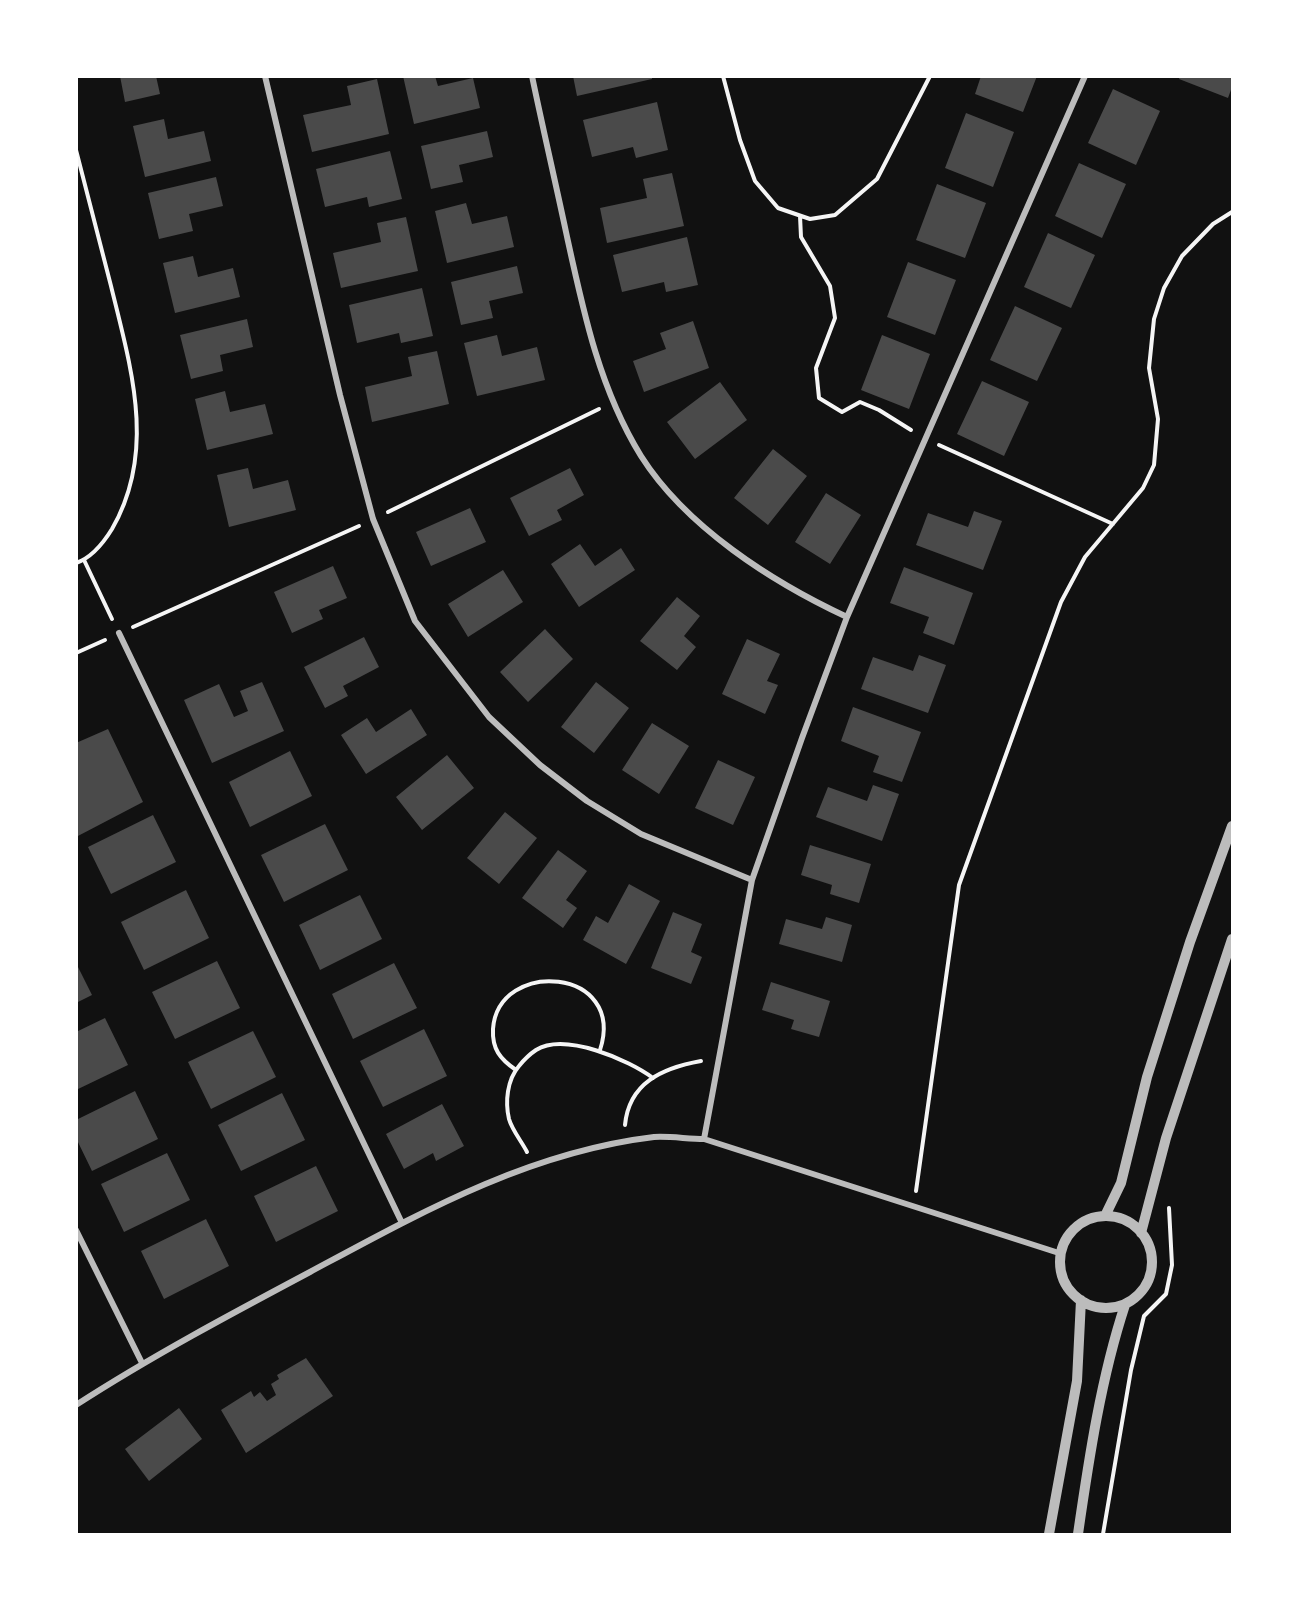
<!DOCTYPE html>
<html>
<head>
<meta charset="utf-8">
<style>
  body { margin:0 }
  #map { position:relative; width:1309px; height:1611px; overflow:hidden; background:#111; font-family:Helvetica,sans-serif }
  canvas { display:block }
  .frame { position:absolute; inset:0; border:78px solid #fff; pointer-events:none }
</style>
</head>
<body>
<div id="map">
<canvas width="1309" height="1611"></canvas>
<div class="frame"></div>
</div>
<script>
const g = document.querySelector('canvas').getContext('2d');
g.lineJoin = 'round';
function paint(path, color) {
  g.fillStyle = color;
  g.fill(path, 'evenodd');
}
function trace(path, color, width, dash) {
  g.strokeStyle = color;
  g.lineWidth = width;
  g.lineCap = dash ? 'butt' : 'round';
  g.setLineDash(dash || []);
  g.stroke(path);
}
paint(new Path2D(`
  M120,76h36l4,18 -35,8z
  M403,76h32l3,10 35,-8 7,30 -66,16z
  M573,76h79v3l-75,17z
  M981,76h56l-14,36 -48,-18z
  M1180,76h52v11l-4,11 -49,-19z
  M377,79l12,55 -77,18 -9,-37 48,-10 -4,-19z
  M1113,89l47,22 -24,54 -48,-22z
  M657,102l11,48 -32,8 -3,-11 -41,10 -9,-37z
  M966,113l48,19 -21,55 -48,-19z
  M164,119l4,20 36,-8 7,30 -66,16 -12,-51z
  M487,131l6,26 -34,8 4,17 -32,7 -10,-43z
  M390,151l12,48 -33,8 -2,-10 -42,10 -9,-38z
  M1079,163l47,21 -24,54 -47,-22z
  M672,173l12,53 -77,17 -7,-35 47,-10 -4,-19z
  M216,177l7,29 -34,8 4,17 -34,8 -11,-46z
  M937,184l49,19 -21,55 -49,-18z
  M466,203l6,21 35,-8 7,31 -67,16 -12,-52z
  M406,217l12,54 -77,17 -8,-35 48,-11 -4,-19z
  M1048,233l47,22 -24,53 -47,-21z
  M687,237l11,48 -32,7 -2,-10 -42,10 -9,-37z
  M193,256l5,21 35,-9 7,29 -65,16 -12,-50z
  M908,262l48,18 -21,55 -48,-18z
  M517,266l6,27 -34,8 4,17 -32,7 -10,-43z
  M422,288l11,48 -32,7 -2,-10 -42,10 -8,-38z
  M1015,306l47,22 -25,53 -47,-21z
  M247,319l6,28 -33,8 3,16 -32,8 -11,-44z
  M693,321l16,47 -65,24 -11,-31 33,-12 -6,-16z
  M497,335l5,21 35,-9 8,33 -68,16 -13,-53z
  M882,335l48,19 -21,55 -48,-19z
  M437,351l12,53 -77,18 -7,-35 47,-11 -4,-19z
  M982,381l47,21 -25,54 -47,-22z
  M720,382l27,38 -52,39 -28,-37z
  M225,391l5,21 35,-8 8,30 -66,16 -12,-51z
  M773,449l34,27 -39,49 -34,-27z
  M248,468l5,21 35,-9 8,30 -67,17 -12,-52z
  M570,468l14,27 -27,15 5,10 -33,16 -19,-38z
  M826,493l35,22 -31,49 -35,-22z
  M470,508l16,34 -55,24 -15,-34z
  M974,511l28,10 -19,49 -67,-25 12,-32 40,14z
  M580,544l15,22 26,-18 14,22 -56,37 -28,-43z
  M333,566l14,32 -28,12 4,9 -31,14 -18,-41z
  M904,567l69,26 -19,52 -31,-12 6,-16 -39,-14z
  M503,570l20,32 -55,35 -20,-33z
  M677,597l23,19 -16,20 12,11 -19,23 -37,-29z
  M545,629l28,30 -45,43 -28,-30z
  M364,637l15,30 -36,19 5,10 -23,12 -21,-41z
  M747,639l33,15 -13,27 11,4 -13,29 -43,-20z
  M919,655l27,10 -18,48 -67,-24 12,-32 40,14z
  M262,682l22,49 -72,32 -28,-63 35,-16 15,33 14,-6 -8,-20z
  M596,682l33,26 -35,45 -33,-26z
  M853,707l68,25 -19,50 -29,-10 6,-16 -38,-15z
  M411,709l16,26 -61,39 -25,-39 26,-17 9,14z
  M652,723l37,23 -30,48 -37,-24z
  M108,729l35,73 -67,35v-94z
  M290,751l22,45 -62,31 -21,-45z
  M447,755l27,33 -52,42 -26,-33z
  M718,760l37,17 -22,48 -38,-17z
  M873,785l26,9 -17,47 -66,-24 12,-30 39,14z
  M505,812l32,26 -38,46 -32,-26z
  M153,815l23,47 -65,32 -23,-47z
  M325,824l23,46 -64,32 -23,-47z
  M810,845l61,19 -12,39 -29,-9 2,-9 -31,-10z
  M558,850l29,21 -21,29 11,8 -14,20 -41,-30z
  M629,884l31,17 -34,63 -43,-24 13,-24 12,7z
  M186,890l23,48 -65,32 -23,-48z
  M360,895l22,44 -62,31 -21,-45z
  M673,912l29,12 -11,28 11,5 -11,27 -40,-16z
  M826,917l26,8 -10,37 -63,-18 7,-25 36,10z
  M217,961l23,47 -65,31 -23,-47z
  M76,963l16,32 -16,8z
  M394,963l23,45 -64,31 -21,-45z
  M771,982l59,19 -11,36 -28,-8 3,-9 -32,-10z
  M105,1018l23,47 -52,25v-58z
  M424,1029l23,47 -64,31 -23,-46z
  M253,1031l23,46 -65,32 -23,-47z
  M135,1091l23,48 -66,32 -16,-33v-18z
  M282,1093l23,47 -64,31 -23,-46z
  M442,1104l22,42 -28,15 -3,-8 -29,16 -18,-35z
  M167,1153l23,47 -66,32 -23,-48z
  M316,1166l22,45 -62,31 -22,-46z
  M206,1219l23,47 -65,33 -23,-48z
  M306,1358l27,38 -87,57 -25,-43 30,-19 3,6 6,-5 7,9 9,-6 -5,-11 8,-5 -2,-4z
  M179,1408l23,31 -53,42 -24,-32z`), '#4a4a4a');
trace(new Path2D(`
  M723,76l17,64 15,41 23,27 32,11 25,-4 42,-36 53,-103
  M76,150c12,45 23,91 35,136 20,82 46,165 1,243 -8,13 -21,29 -36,34
  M800,216l1,21 29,49 5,32 -19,50 3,30 23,14 18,-10 19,8 32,20
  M939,445l174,79
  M388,512l211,-103
  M84,560l28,59
  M133,627l226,-101
  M76,653l29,-13
  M516,1070c-16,-11 -24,-21 -23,-41 5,-71 134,-62 107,21
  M625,1125c4,-42 37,-57 76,-64
  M527,1152c-5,-10 -15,-22 -18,-33 -4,-17 -2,-39 10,-53 4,-5 11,-12 17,-16 29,-18 93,10 117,28
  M916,1191l43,-306 102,-283 24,-45 58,-69 11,-23 4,-46 -9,-51 5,-49 10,-31 18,-32 31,-32 19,-12
  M1103,1534l28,-164 13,-54 22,-22 6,-29 -3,-57`), '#f5f5f5', 4);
trace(new Path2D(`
  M265,76l75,319 33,124 42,102 74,96 51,48 47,36 54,33 111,46
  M532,76c11,53 23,104 34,156 17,78 33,156 75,224 45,71 131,126 206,161
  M119,633l283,590
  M704,1139l48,-259 50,-142 45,-121 238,-541
  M76,1230l66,133
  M76,1405c76,-49 155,-91 234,-133 110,-59 218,-120 344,-135 16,-1 34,2 50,2l358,115`), '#bcbcbc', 6);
trace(new Path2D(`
  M1105,1216l16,-33 26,-106 43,-135 42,-116
  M1060 1262a46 46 0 1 1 92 0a46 46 0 1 1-92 0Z
  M1141,1233l25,-95 66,-199
  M1049,1534l28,-153 4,-81
  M1078,1534c11,-76 23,-156 47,-229`), '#bcbcbc', 10);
</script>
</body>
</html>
